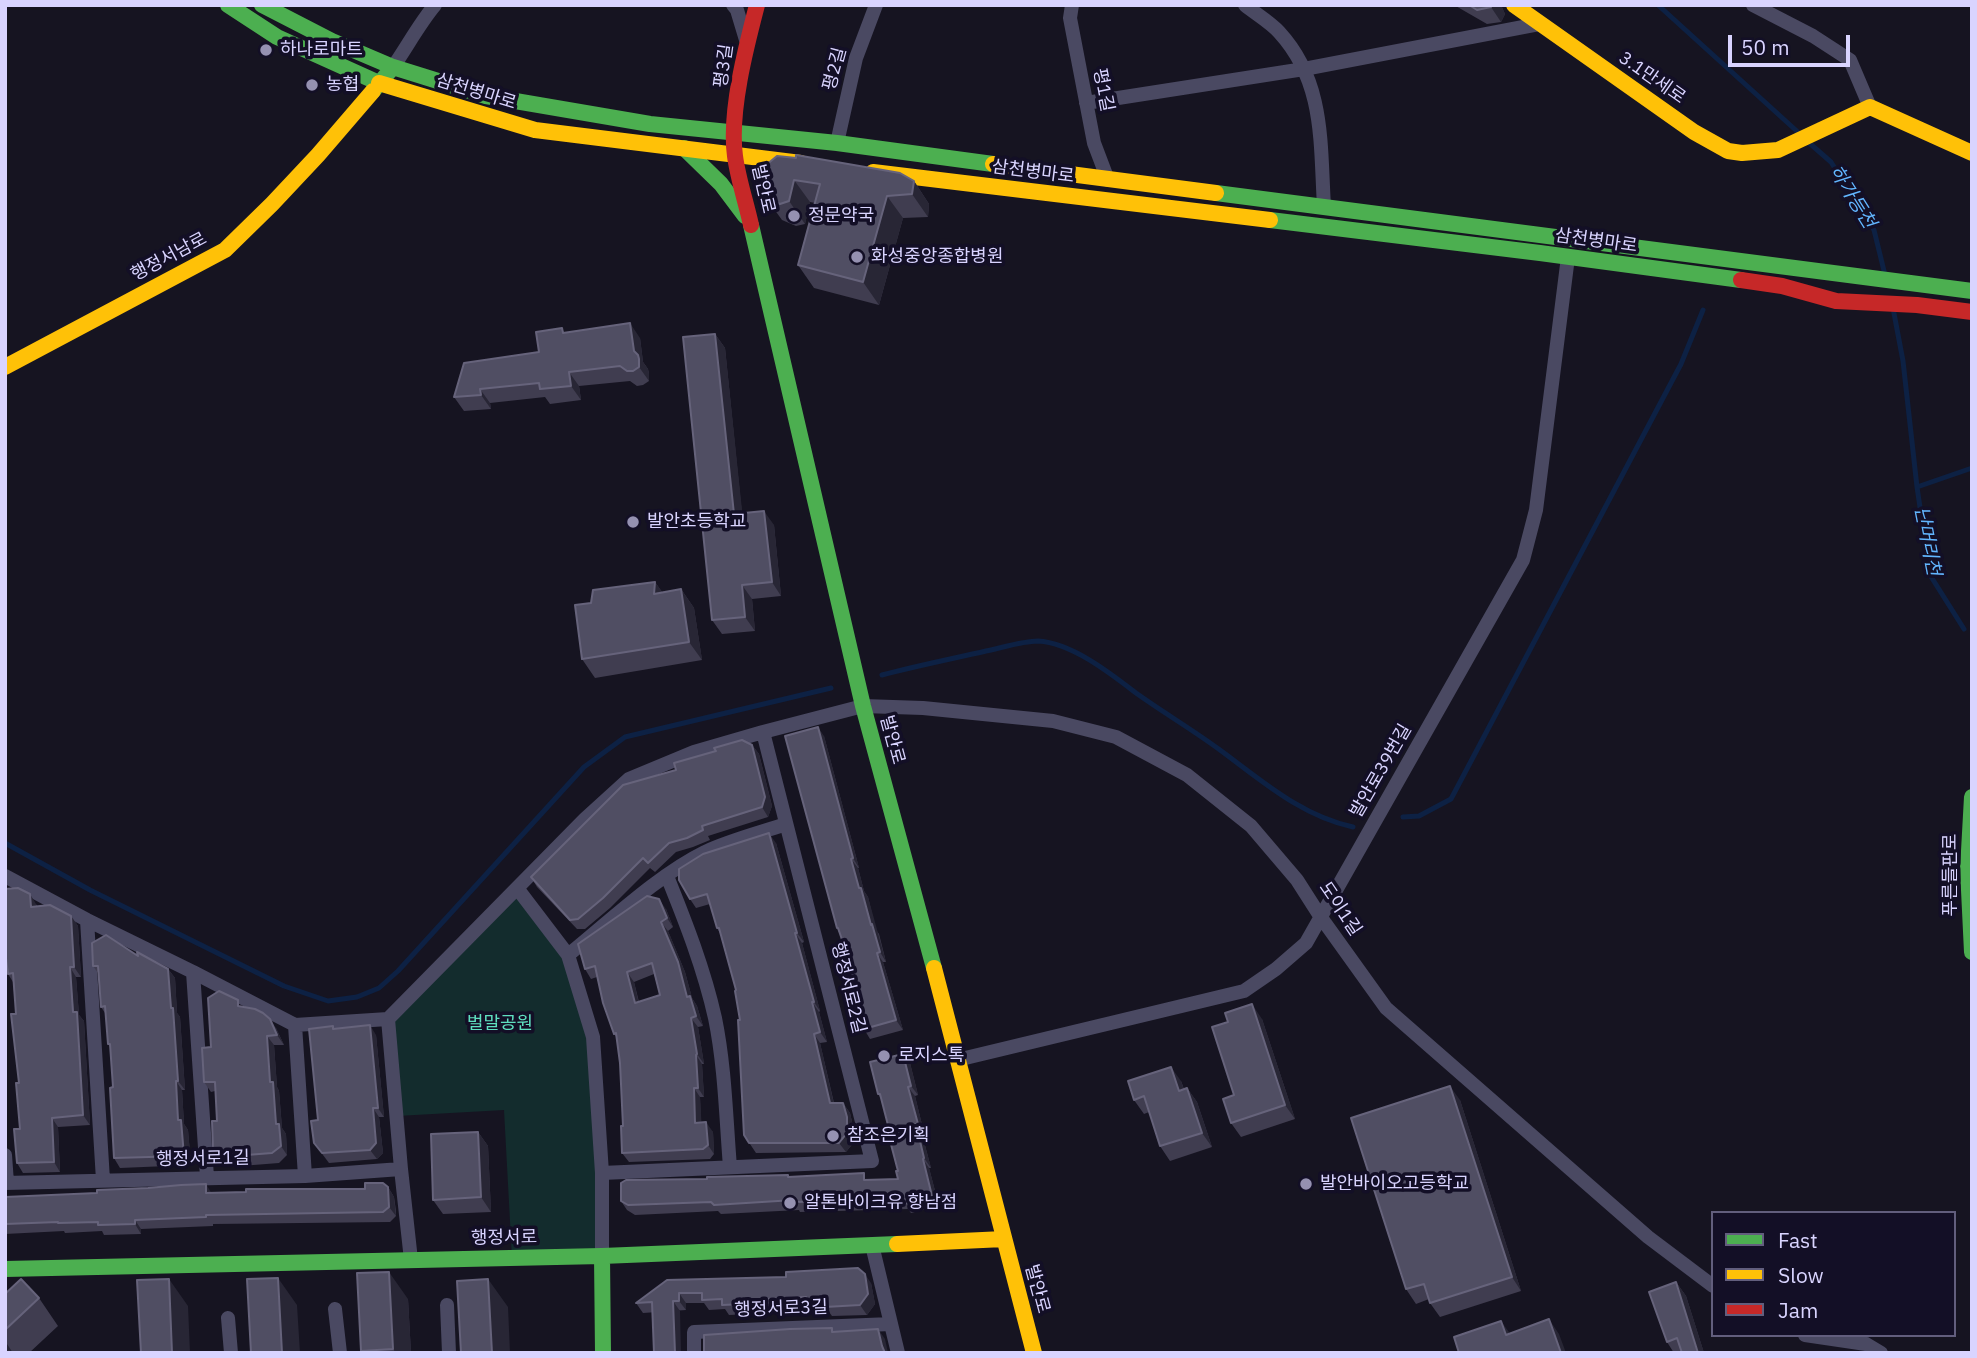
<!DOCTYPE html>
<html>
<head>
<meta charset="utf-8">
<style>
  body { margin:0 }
  #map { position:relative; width:1977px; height:1358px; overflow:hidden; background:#161421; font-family:"IBM Plex Sans",sans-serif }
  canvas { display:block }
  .frame { position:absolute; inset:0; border:7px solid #d9d4ff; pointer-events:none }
  .legend { position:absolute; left:1711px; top:1211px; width:245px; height:126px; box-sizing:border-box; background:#130f26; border:2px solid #625e7d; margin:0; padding:9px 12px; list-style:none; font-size:21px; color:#d9d4ff }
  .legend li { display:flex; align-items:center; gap:14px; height:35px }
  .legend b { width:35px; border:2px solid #625e7d }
  .scale { position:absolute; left:1728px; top:35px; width:122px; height:32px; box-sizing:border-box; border:4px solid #d9d4ff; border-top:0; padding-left:9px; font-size:21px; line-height:24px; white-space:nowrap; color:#d9d4ff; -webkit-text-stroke:5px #130f26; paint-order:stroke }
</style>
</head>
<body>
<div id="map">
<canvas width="1977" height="1358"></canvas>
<div class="frame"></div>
<ul class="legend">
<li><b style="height:9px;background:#4caf50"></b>Fast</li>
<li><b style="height:9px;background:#ffc107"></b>Slow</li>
<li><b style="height:9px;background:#c62828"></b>Jam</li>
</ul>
<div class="scale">50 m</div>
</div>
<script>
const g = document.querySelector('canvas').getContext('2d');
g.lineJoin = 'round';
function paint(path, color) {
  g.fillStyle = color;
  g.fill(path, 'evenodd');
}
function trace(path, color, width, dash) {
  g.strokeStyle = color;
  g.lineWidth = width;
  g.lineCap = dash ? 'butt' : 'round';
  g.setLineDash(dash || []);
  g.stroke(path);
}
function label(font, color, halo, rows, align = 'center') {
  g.font = font + ' "IBM Plex Sans","Noto Sans KR",sans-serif';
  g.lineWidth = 7;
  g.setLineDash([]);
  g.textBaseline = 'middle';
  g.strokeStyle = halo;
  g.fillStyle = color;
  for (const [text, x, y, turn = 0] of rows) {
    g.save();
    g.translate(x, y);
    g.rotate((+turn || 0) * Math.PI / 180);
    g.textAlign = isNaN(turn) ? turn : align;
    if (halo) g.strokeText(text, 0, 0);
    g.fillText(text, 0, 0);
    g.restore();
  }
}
paint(new Path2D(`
  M517,888l51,67 25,82 9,219 -90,2 -8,-148 -107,6 -9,-97z`), '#132c2d');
trace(new Path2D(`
  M1658,5l142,129
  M1807,141l24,21 43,68 11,45
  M1893,308l10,53 14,126 55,-19
  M1917,487l13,88 34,54
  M882,675c34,-9 69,-16 104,-24 15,-3 37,-10 52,-10 34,2 72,32 98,52 28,20 57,37 84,57 41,30 81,66 133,77
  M1403,817l16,-1 32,-17 230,-435 22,-54
  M5,843l85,47 194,96 44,15 29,-4 22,-9 19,-17 186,-204 41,-30 206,-49`), '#0d2144', 5);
trace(new Path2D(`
  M733,5l4,5 9,30
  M1072,5l-2,13 24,125 14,37
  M1245,5c11,9 25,17 34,27 46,50 41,111 45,174
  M1753,5l60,31 37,24 20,47
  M393,67c14,-20 26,-43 42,-62
  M1086,103l218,-34 235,-45
  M837,143l19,-85 20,-53
  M5,876l82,44 106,52 102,53 93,-6
  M667,876c19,47 37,93 48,142 10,49 11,100 15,149
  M517,888l51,67 25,82 9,136v83
  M87,920l16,260
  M568,955c41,-33 90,-80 137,-103 26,-12 54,-19 81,-28
  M193,972l14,205
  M388,1019l197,-200 44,-40 65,-27 69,-20 100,-26 60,2 130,13 63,16 71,38 64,51 46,54 23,36 66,92 262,229 65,49
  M388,1019l13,150 10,91
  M295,1025l10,151
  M957,1060l287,-69 32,-22 30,-26 217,-383 13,-50 32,-253
  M5,1155l2,28
  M602,1173l270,-12 -109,-429
  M5,1183l300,-7 96,-7
  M872,1245l26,108
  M447,1305l2,48
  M335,1309l5,44
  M228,1318l3,35
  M1805,1335l61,9 15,9
  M694,1353v-21l197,-8`), '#4a4962', 14);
trace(new Path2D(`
  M228,5l49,32 102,46
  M262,5l70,36 61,26
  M373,91l20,-24 93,29 164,28 187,19 156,21
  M684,148l37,36 24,32
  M1216,193l756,98
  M1270,220l270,33 201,27
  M751,225l112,481 71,262
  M1972,797l-4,72 4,83
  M602,1256l1,97
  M5,1269l597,-13 295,-12`), '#4caf50', 16);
trace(new Path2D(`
  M1514,5l180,127 34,19 14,2 36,-3 92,-43 102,46
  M379,83l156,47 266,33
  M993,164l223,29
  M873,172l397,48
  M5,367l220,-117 47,-46 46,-49 55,-64
  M934,968l100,385
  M897,1244l107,-5`), '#ffc107', 16);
trace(new Path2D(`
  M751,225c-5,-23 -13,-46 -16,-69 -6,-44 11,-109 22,-151
  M1741,280l41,6 54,15 81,4 55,7`), '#c62828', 16);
paint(new Path2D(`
  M1454,5h47l4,9 -4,8 -14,2z
  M760,170l154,11 15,23 -1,13 -25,1 -24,87 -65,-17 -16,-23 17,-62 -5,-1 -5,22 -9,2 -14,-6 -16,-22z
  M565,332l75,6 3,24 5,7 1,5v7l-6,4 -6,1 -7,-5 -51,5 2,14 -31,4 -5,-7 -55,6 1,6 -27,2 -10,-14 85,-45z
  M715,334l10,14 17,166 32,11 7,71 -29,3 3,32 -33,3 -10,-14z
  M655,582l7,10 19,-3 13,19 8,52 -107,18 -13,-19 9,-56z
  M824,736l35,132h-1l6,23 4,6 8,33 3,4 7,28h-3l20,68 -33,9 -6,-10 -5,-28 -10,-41 -9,-26 -3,-6z
  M752,745l7,9 13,52 -4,11 -60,19 2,4 -17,7 -17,5 -21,20 -5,-4 -40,40 -25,21h-8l-40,-42 -6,-10 145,-107z
  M776,843l28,99 -2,1 18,68 -1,1 8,30 -7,1 14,60h9l7,10 3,13 1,16 -8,10 -90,1 -12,-18 -4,-115 -4,-30 -16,-57 -3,-5 -7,-24 -14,4 -6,-9z
  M36,904l1,2 34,10 7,10 3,51h-5l3,38 5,6 6,104 -32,2 2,45 -37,1 -6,-10 3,-34 -4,-115 -3,-32 -5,-8z
  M666,909l7,18 -5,4 17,41 7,26 5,8 6,20 -5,1 6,37h-2l2,33h-4l1,26 12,9 1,22 -4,5 -81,3 -7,-9 1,-27 -3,-63 -3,-25 -3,-4 -17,-57 -6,2 -6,-10zM654,974l6,21 -21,7 -5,-20z
  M138,956l30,13 7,9 2,35 3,4 5,73h-3l2,34 4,6 3,35 -71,3 -6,-10 -1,-71 -3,-40 -2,-3 -3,-31 -4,-6 -3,-34 -5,-7z
  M243,1007l33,21 8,17h-10l3,42 2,4 3,37 4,6 1,21 -8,8 -51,4 -15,-19 4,-27 -2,-30 -4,1 -7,-10z
  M1262,1019l33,100 -54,18 -10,-14 3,-28z
  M335,1029l41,6 8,82h-5l4,36 -6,6 -48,4 -15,-20z
  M903,1054l7,9 8,32 -3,1 9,37 -2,1 9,34h-2l10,38 -28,7 -3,-4 -108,3 -1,-2 -78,4 -3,-3 -83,4 -8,-5 -6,-9 169,-24 79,3 29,-1v-8l-8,-38 -8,-33 -4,-6z
  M1181,1081l3,8 3,-1 10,14 15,45 -42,14 -10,-15 -11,-34 -5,2 -10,-14z
  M1460,1100l61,191 -81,26 -10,-14 -1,-4 -13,5 -10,-15z
  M478,1132l10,14 3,66 -48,2 -10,-14z
  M388,1187l6,10 2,14v5l-6,6 -177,2v2l-72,3v5l-37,1 -2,-4 -37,2 -1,-2 -59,3v-37l207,-4z
  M667,1280l204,3 4,21 -8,11 -35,1 -3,-4 -16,1 -5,-6 -34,1v5l-45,2 -4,-6 -16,1 -5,-7h-18v7l-43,3 -7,-10z
  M1676,1282l10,14 18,57h-30l-7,-11z
  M5,1294l34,4 19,28 -29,27h-24z
  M408,1299l3,54h-48l-2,-2z`), '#403d50');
paint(new Path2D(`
  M1492,5h9l4,9 -4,8 -10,-15z
  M794,180l16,22 -5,22 -16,-23z
  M914,181l15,23 -1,13 -16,-23z
  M887,196l16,22 -24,87 -16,-23z
  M630,323l10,15 3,24 5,7 1,5v7l-10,-14 -5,-16z
  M715,334l10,14 19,181 -10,-15z
  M569,372l10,14 2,14 -10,-14z
  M480,389l10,14 1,6 -10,-14z
  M764,511l10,14 7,71 -9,-14z
  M655,582l13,18 -14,-6z
  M742,585l10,14 3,32 -10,-14z
  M681,589l13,19 8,52 -13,-18z
  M818,727l6,9 35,132 -6,-10z
  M752,745l7,9 13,52 -4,11 -6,-10z
  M769,833l7,10 28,99 -7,-9z
  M851,859l7,9 6,23 4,6 18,65 -6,-10 -21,-64z
  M30,894l6,10 1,12 -6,-9z
  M659,899l7,10 7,18 -6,-9z
  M71,916l7,10 3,51 -7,-10z
  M661,922l7,9 17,41 7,26 5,8 6,20 -7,-10 -9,-19z
  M795,933l7,10 18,68 -6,-9z
  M877,953l6,9 20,68 -7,-10z
  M70,967l6,10 3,38 5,6 6,104 -7,-10z
  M168,969l7,9 2,35 3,4 5,73 -7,-9z
  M627,972l7,10 7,31 -6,-10z
  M812,1002l7,10 8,30 -7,-10z
  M1252,1004l10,15 33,100 -10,-14z
  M691,1018l7,9 6,37 -7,-10z
  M270,1019l6,9 8,17 -7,-10z
  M370,1025l6,10 8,82 -6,-9z
  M814,1034l6,9 16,70 -6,-10z
  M267,1036l7,9 3,42 2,4 3,37 4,6 1,21 -6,-9 -5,-22 -6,-42z
  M903,1054l7,9 8,32 -7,-9z
  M696,1055l6,9 2,33 -6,-9z
  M1171,1067l10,14 8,24 -10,-14z
  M176,1081l6,9 2,34 4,6 3,35 -7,-9 -6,-36z
  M1450,1086l10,14 61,191 -9,-14z
  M908,1087l7,9 9,37 -6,-9z
  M694,1088l6,9 2,35 -7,-9z
  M1187,1088l10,14 15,45 -10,-14z
  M843,1103l7,10 3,13 1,16 -8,10 -7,-9z
  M373,1108l6,9 4,36 -6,6 -7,-9z
  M52,1118l6,9 2,45 -6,-10z
  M706,1122l7,10 1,22 -6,-9z
  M916,1124l6,10 9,34 -7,-10z
  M478,1132l10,14 3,66 -10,-15z
  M923,1159l6,9 10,38 -7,-10z
  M206,1184l6,10 -6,-1z
  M388,1187l6,10 2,19 -7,-9z
  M135,1220l6,9v5l-6,-10z
  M389,1272l19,27 3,54h-15l-3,-4z
  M865,1274l6,9 4,21 -8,11 -7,-10z
  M278,1278l19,27 3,48h-18z
  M169,1279l19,27 2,47h-18z
  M488,1279l20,28 2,46h-18z
  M1676,1282l10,14 18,57h-6z
  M679,1293l7,10v7l-7,-9z
  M767,1299l7,9v5l-6,-10z
  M673,1301l7,10 1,42h-6z
  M1549,1319l10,15 7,19h-5z
  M1501,1321l10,14h-5z
  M878,1329l7,10 3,14h-3l-3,-7z
  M5,1341l8,12h-7z`), '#282635');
const building = new Path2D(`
  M1469,5h23l-1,2 -14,3z
  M796,155l104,18 14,8 -2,13 -25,2 -24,86 -65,-17 22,-81 -26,-4 -5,21 -9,3 -14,-6 -6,-28 17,-14 19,2z
  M630,323l4,28 4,4 1,4v8l-6,4h-6l-7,-5 -51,6 2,14 -31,3 -1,-6 -59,6 1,6 -27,2 10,-34 75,-11 -3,-20 26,-4 1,5z
  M715,334l19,180 30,-3 8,71 -30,3 3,32 -33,3 -29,-283z
  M655,582l-1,12 27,-5 8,53 -107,17 -7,-54 16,-2 2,-13z
  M818,727l35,131 -2,1 8,29h2l10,37 1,-1 8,28 -3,1 19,67 -32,9 -8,-27 3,-1 -10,-41 -11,-32h-1l-52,-192z
  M742,740l10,5 13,52 -3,10 -60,19 1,4 -16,8 -18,5 -21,20 -5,-5 -40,40 -25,21 -8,1 -39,-43 92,-92 53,-15 -2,-7 42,-12 -2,-3z
  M769,833l28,100h-2l19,69h-2l8,30 -6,2 16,69h13l4,14v16l-8,10h-90l-5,-8 -6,-115h2l-5,-29 1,-1 -17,-62h-2l-10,-34 -17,5 -11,-19v-11l24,-15z
  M18,888l12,6 1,13 19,-2 21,11 3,51h-4l3,45h4l6,103 -31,3 2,44 -37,1 -3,-34h6l-4,-46h3l-8,-69h5l-3,-41 -5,1 -3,-24v-61z
  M647,896l12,3 8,19 -6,4 17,40 9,35 3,-1 6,20 -5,2 6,36 -1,1 2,33h-4l1,35 11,-1 2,23 -5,4 -81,4 -1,-27h2l-3,-63 -4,-30 -2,1 -11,-31 -8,-37 -10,3 -7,-25zM652,963l8,32 -25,8 -8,-31z
  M106,935l32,21 -1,-4 31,17 3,39h2l5,73h-2l2,39h3l3,36 -70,2 -4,-70 3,-1 -3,-43h-2l-3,-38 -4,1 -3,-41h-5l-1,-23z
  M219,991l19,9v6l17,3 8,4 7,6 7,16 -10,1 3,46h3l3,42h3l2,22 -9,7 -51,4 -8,-9 -1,-27h5l-2,-39h-11l-2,-34 9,-1 -3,-49z
  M1252,1004l33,101 -54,18 -8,-24 11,-4 -22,-68 16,-5 -3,-9z
  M370,1025l8,83h-5l3,35 -6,7 -48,3 -8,-10 -3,-22 7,-1 -9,-91 24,-3v3z
  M903,1054l8,32 -3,1 10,37h-2l8,34 -1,1 9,37 -28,8 -1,-4 -109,2v-2l-80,5 -3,-3 -83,3 -7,-4v-18l5,-3 81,-1v-2l81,-2v2l76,-4v7l34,-1 -2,-8h2l-10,-38h2l-10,-39h-2l-8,-32z
  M1171,1067l8,24 8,-3 15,45 -42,13 -16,-50 -10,4 -6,-19z
  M1450,1086l62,191 -82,26 -6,-19 -18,5 -55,-171z
  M478,1132l3,65 -48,3 -2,-66z
  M365,1183h18l5,4 1,20 -6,5 -177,3v2l-71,3v4l-37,1v-3l-40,1v-1l-53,2v-27l92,-4v-3l51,-2 33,-3 25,-1v9l40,-1v-3h119z
  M858,1268l7,6 3,20 -8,11 -35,2v-4h-19v-6l-39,2 1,4 -46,2v-6l-20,1v-7h-23v8h-6l2,52h-21l-2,-51 -16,1 31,-23 119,-3v-5z
  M389,1272l4,77 -32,2 -4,-78z
  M278,1278l4,75h-31l-4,-74z
  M21,1279l18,19 -34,32v-36z
  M169,1279l3,74h-31l-4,-73z
  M488,1279l4,74h-31l-4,-72z
  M1676,1282l22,71h-16l-5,-15 -10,4 -18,-50z
  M1549,1319l12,34h-102l-5,-16 47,-16 5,14z
  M832,1328v4l46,-3 4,17 3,7h-181v-18l86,-6z`);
paint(building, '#504e63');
trace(building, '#66637b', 2);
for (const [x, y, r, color] of [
  [266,50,7,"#9591b1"],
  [312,85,7,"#9591b1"],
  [794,216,7,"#9591b1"],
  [857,257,7,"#9591b1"],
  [633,522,7,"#9591b1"],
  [884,1056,7,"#9591b1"],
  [833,1136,7,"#9591b1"],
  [1306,1184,7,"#9591b1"],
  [790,1203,7,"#9591b1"]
]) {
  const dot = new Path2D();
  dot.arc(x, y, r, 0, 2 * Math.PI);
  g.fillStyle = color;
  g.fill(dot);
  trace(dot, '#130f26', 2.5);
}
label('18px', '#d9d4ff', '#130f26', [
  ["하나로마트",280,50],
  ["농협",326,85],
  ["정문약국",808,216],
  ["화성중앙종합병원",871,257],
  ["발안초등학교",647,522],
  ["로지스톡",898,1056],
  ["참조은기획",847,1136],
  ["발안바이오고등학교",1320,1184],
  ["알톤바이크유 향남점",804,1203]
], 'left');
label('18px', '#d9d4ff', '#130f26', [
  ["평3길",724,66,-82],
  ["평2길",835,69,-75],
  ["3.1만세로",1652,78,35],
  ["평1길",1103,90,79],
  ["삼천병마로",476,92,17],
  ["삼천병마로",1033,172,7],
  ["발안로",763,189,77],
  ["삼천병마로",1596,241,8],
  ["행정서남로",169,257,-28],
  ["발안로",892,740,75],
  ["발안로39번길",1381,771,-60],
  ["푸른들판로",1951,875,-90],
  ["도이1길",1340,909,56],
  ["행정서로2길",848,988,76],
  ["행정서로1길",203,1159,-1],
  ["행정서로",504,1238,-1],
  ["발안로",1037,1289,75],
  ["행정서로3길",781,1309,-2]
]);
label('18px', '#5fe0c0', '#130f26', [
  ["벌말공원",500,1024]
]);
label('italic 19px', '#62b6ff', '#130f26', [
  ["하가등천",1852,197,58],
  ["난머리천",1927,541,79]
]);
</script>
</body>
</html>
